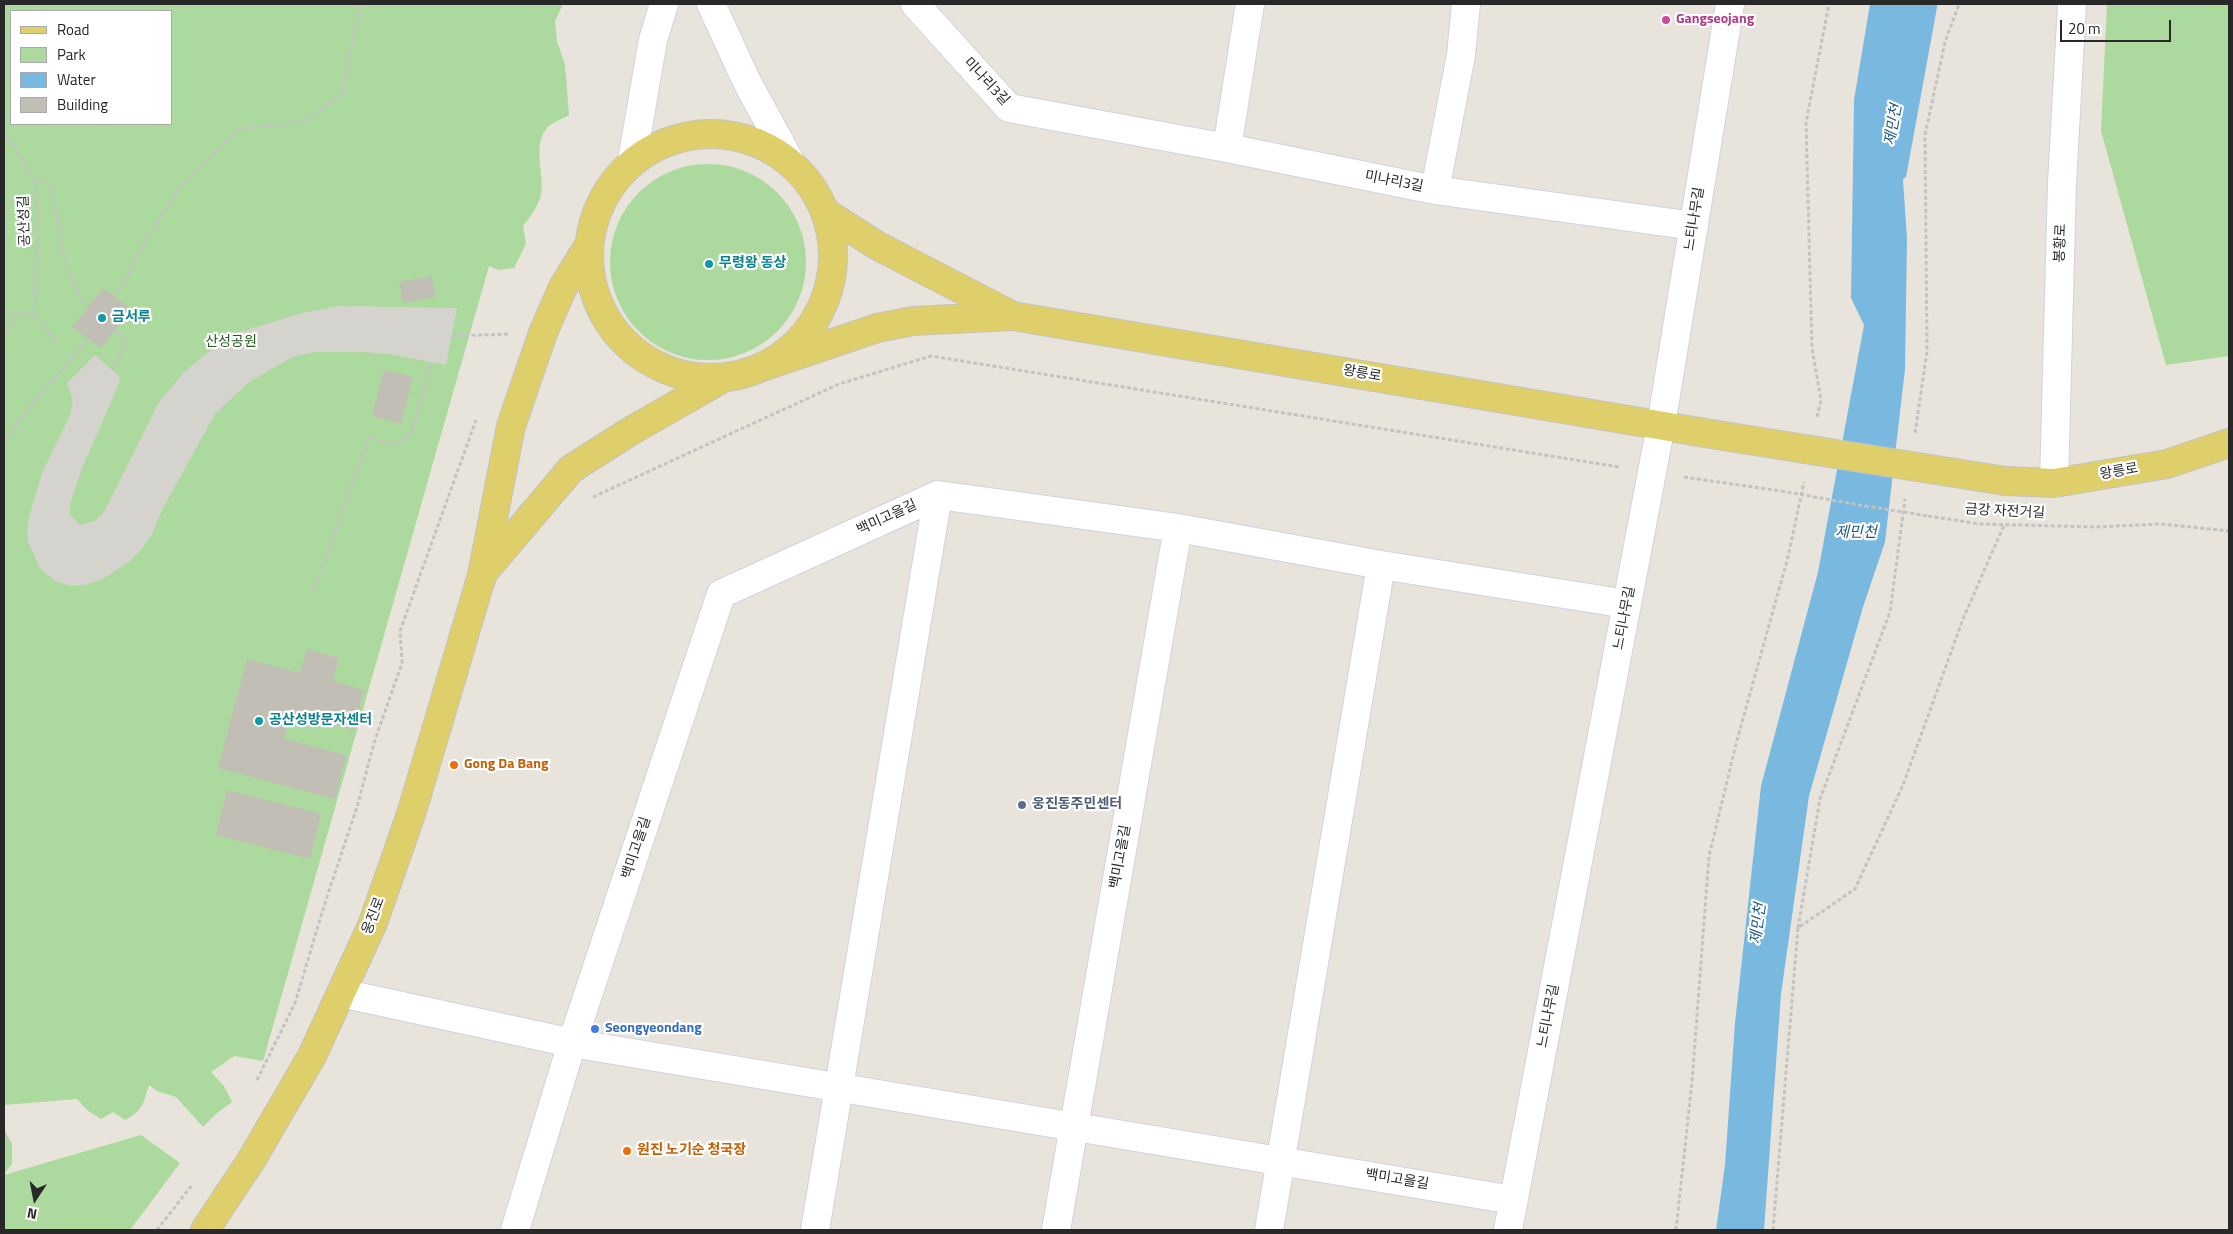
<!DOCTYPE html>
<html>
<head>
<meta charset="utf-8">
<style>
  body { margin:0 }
  #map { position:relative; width:2233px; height:1234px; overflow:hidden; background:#e8e4db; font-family:"Titillium Web",sans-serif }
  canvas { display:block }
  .frame { position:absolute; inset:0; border:5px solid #282828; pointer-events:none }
  .legend { position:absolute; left:10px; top:10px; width:162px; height:115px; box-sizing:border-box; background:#fff; border:1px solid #a9a9a9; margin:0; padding:6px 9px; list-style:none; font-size:15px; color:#282828 }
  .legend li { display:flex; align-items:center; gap:10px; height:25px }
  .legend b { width:25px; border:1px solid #a9a9a9 }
  .north { position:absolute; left:10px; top:1174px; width:50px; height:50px; -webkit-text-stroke:4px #fff; paint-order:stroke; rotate:191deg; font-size:14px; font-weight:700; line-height:20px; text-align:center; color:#282828 }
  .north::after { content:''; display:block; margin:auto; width:18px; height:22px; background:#282828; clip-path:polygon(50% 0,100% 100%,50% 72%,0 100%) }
  .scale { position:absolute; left:2060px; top:20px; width:111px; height:22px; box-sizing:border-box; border:2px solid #282828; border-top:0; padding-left:6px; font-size:15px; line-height:18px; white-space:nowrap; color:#282828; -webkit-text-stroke:4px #fff; paint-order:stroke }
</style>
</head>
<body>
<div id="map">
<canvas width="2233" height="1234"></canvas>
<div class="frame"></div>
<ul class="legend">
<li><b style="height:6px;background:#decf6a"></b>Road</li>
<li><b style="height:14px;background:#acd99d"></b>Park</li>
<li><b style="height:14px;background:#7ab9df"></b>Water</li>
<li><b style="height:14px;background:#c1beb6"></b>Building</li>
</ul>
<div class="north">N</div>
<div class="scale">20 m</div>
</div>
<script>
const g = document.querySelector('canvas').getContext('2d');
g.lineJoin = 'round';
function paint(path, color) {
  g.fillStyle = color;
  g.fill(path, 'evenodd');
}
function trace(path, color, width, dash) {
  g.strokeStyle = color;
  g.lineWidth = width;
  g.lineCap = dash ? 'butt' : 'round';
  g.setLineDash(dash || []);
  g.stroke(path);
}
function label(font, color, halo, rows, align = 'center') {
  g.font = font + ' "Titillium Web","Noto Sans KR",sans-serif';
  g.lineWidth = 4.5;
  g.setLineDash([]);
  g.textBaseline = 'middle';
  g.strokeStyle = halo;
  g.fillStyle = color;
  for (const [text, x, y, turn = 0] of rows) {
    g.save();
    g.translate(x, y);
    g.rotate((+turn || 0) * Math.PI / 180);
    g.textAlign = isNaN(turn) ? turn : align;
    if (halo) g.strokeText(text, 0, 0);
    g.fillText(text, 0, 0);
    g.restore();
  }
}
paint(new Path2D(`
  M4,4h559l-8,17 2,20 8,24 4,50c-6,4 -19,8 -23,14 -14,20 -1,44 -5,66 -3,12 -11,22 -18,31l3,18 -12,24 -15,2 -10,-4 -226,795 -29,-5 -23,16 13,14 8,16 -15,11 -14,14 -27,-30 -19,-6 -8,-6c-6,18 -5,25 -24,35l-12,-8 -12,7 -14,-9 -10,-11 -73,6zM11,11h160v113h-160z
  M2107,4h122v352l-63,9 -65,-234z
  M610 262a98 98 0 1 1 196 0a98 98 0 1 1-196 0Z
  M4,1129l8,15v20l-8,10z
  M141,1135l39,28 -50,67h-126v-55z`), '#acd99d');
paint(new Path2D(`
  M338,306l119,2 -11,57 -57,-11 -30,-2h-44l-23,5 -44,26 -33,31 -51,92 -13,30 -10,14 -12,12 -28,18 -16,5 -15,1 -15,-5 -15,-13 -12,-26 -1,-12 2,-13 13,-44 28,-58 3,-15 -6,-17 28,-28 25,22 -2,9 -35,80 -13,38v11l10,10 15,-4 8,-7 55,-110 25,-31 24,-20 30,-20 65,-20z`), '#d5d3cd');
paint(new Path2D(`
  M1870,4h62l-30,161 5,74 -2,130 -20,173 -22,65 -54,189 -28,198 -17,236h-48l9,-65 10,-142 26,-237 57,-214 46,-247 -13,-27 3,-198z`), '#7ab9df');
trace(new Path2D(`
  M1901,174l31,-170`), '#7ab9df', 11);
paint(new Path2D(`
  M432,276l4,21 -33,6 -4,-21z
  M103,288l28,21 -30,39 -29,-21z
  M384,370l29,7 -12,47 -29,-8z
  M307,649l32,9 -6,23 31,9 -10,40 -63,-17 -7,26 62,16 -11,44 -117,-31 29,-109 53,14z
  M227,790l94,24 -11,45 -94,-24z`), '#c1beb6');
const street = new Path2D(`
  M915,4l94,104 218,40 208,42 259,36
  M1227,148l23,-144
  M1435,190l26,-135 5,-51
  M938,495l240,33 203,37 246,39
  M341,993l231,50 941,157
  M515,1230l57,-187 149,-449 217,-99
  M815,1230l123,-735
  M1056,1230l122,-702
  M1269,1230l112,-665
  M1508,1230l153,-805 69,-421`);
const secondary = new Path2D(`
  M711,4l36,78 44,81
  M632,161l21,-121 11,-36
  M2054,483l8,-300 10,-179`);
const primary = new Path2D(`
  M589 256a122 122 0 1 1 244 0a122 122 0 1 1-244 0Z
  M826,213l52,33 133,69
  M762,367l115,-39 36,-7 100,-5 698,118
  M2005,481l49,2 113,-19 62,-21
  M483,573l88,-104 58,-37 96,-55
  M205,1230l47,-71 60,-103 61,-133 39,-112 70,-236 29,-149 32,-93 20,-46 26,-42`);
trace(street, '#d0d2df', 30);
trace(secondary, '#d0d2df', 30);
trace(primary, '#c3c3c3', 30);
trace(new Path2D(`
  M4,135l10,11 20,34 5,39 -5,96
  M34,180l9,1 9,8 12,70 8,23 15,25
  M115,296l13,-20 7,-18 44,-70 61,-59 66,-8 36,-27 18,-90
  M4,312l30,3 23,28
  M452,336l57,-2
  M4,338l13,-24
  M111,369c7,-9 13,-18 14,-30l-9,-10
  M1817,417l4,-17 -9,-52 -6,-226 23,-118
  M1915,433l12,-82 -2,-216 20,-93 14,-38
  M4,446c21,-40 57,-71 83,-108
  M1684,477l97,14
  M593,497l246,-113 92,-28 688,111
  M1865,506l13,2
  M1928,516l52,8 115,3 66,-3 68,7
  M313,592l56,-155 26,8 17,-12 19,-71
  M1798,928l22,-129 70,-187 15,-113
  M257,1080l38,-77 29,-97 33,-99 17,-64 28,-80 -2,-32 76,-211
  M157,1230l35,-45
  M1676,1230l16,-148 17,-226 27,-112 52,-187 16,-75
  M1773,1230l25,-302 57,-39 48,-104 60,-166 41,-94`), '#c3c3c3', 3, [4, 2.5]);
trace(street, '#fff', 28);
trace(secondary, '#fff', 28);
trace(primary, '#decf6a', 28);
const primaryBridge = new Path2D(`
  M1711,434l294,47`);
trace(primaryBridge, '#c3c3c3', 30, []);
trace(new Path2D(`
  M1781,491l84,15
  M1878,508l50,8`), '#c3c3c3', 3, [4, 2.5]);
trace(primaryBridge, '#decf6a', 28);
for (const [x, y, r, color] of [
  [1666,20,5,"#d1479c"],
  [709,264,5,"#0f9aa8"],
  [102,318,5,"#0f9aa8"],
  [259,721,5,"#0f9aa8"],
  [454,765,5,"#e8710a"],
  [1022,805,5,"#5c6f8a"],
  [595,1029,5,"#3f7fe0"],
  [627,1151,5,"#e8710a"]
]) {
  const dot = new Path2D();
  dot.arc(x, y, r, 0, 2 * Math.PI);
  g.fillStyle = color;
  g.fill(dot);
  trace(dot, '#fff', 2);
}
label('bold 14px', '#b23c85', '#fff', [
  ["Gangseojang",1676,20]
], 'left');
label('14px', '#282828', '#fff', [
  ["미나리3길",986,82,47],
  ["미나리3길",1394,182,11],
  ["느티나무길",1695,219,-81],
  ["공산성길",25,221,-92],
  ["봉황로",2061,243,-88],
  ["왕릉로",1362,374,10],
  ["왕릉로",2119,472,-10],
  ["금강 자전거길",2005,512,3],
  ["백미고을길",887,518,-25],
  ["느티나무길",1625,618,-79],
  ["백미고을길",637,848,-72],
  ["백미고을길",1121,857,-80],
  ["웅진로",374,916,-69],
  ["느티나무길",1549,1016,-79],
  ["백미고을길",1397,1180,9]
]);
label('bold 14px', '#0d838f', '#fff', [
  ["무령왕 동상",719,264],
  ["금서루",112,318],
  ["공산성방문자센터",269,721]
], 'left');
label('14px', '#285b22', '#fff', [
  ["산성공원",231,343]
]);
label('bold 14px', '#c56008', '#fff', [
  ["Gong Da Bang",464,765],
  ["원진 노기순 청국장",637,1151]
], 'left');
label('bold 14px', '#4e5e75', '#fff', [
  ["웅진동주민센터",1032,805]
], 'left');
label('bold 14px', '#366cbe', '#fff', [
  ["Seongyeondang",605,1029]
], 'left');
label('italic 15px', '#1d5786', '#fff', [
  ["제민천",1894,125,-80],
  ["제민천",1856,533],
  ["제민천",1759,924,-83]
]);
</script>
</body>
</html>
